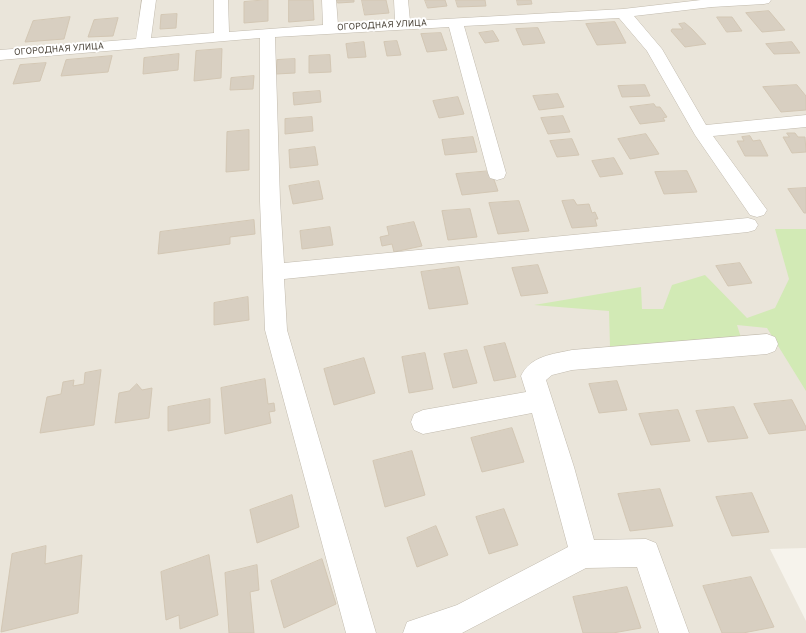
<!DOCTYPE html>
<html>
<head>
<meta charset="utf-8">
<style>
  body { margin:0 }
  canvas { display:block; background:#f6f3ec }
</style>
</head>
<body>
<canvas width="806" height="633"></canvas>
<script>
const g = document.querySelector('canvas').getContext('2d');
g.lineJoin = 'round';
function paint(path, color) {
  g.fillStyle = color;
  g.fill(path, 'evenodd');
}
function trace(path, color, width, dash) {
  g.strokeStyle = color;
  g.lineWidth = width;
  g.lineCap = dash ? 'butt' : 'round';
  g.setLineDash(dash || []);
  g.stroke(path);
}
function label(font, color, halo, rows, align = 'center') {
  g.font = font + ' Overpass,sans-serif';
  g.lineWidth = 4;
  g.setLineDash([]);
  g.textBaseline = 'middle';
  g.strokeStyle = halo;
  g.fillStyle = color;
  for (const [text, x, y, turn = 0] of rows) {
    g.save();
    g.translate(x, y);
    g.rotate((+turn || 0) * Math.PI / 180);
    g.textAlign = isNaN(turn) ? turn : align;
    if (halo) g.strokeText(text, 0, 0);
    g.fillText(text, 0, 0);
    g.restore();
  }
}
paint(new Path2D(`
  M0,0h806v548l-36,1 36,72v12h-806z`), '#eae5da');
paint(new Path2D(`
  M775,229h31v162l-39,-63 -30,-3 7,22h-134l-1,-36 -75,-6 107,-18 1,22h21l9,-24 33,-10 42,43 28,-10 14,-29z`), '#d2eab5');
const building = new Path2D(`
  M268,0v21l-24,2v-21z
  M289,0h24l1,20 -25,2z
  M337,0h17v2l-16,1z
  M362,0h24l3,13 -24,2z
  M425,0h20l2,6 -19,2z
  M456,0h29l1,6 -28,1z
  M517,0h14l1,4 -14,1z
  M769,11l16,19 -23,2 -16,-19z
  M177,14l-1,14 -16,1 1,-14z
  M70,17l-6,22 -39,3 8,-21z
  M717,17h15l10,14 -15,1z
  M118,18l-5,18 -25,1 6,-17z
  M615,22l11,21 -29,2 -11,-21z
  M685,23l7,6 14,15 -21,3 -14,-16 1,-2h11l-4,-5z
  M538,28l7,15 -22,2 -7,-16z
  M493,31l6,10 -14,2 -6,-10z
  M441,33l6,17 -20,2 -6,-18z
  M397,41l4,14 -14,1 -3,-14z
  M364,42l2,15 -18,1 -2,-14z
  M792,42l8,11 -26,1 -8,-10z
  M222,49l-1,29 -27,3 2,-30z
  M179,54l-1,16 -35,4 1,-16z
  M330,55l1,17 -22,1v-17z
  M112,56l-4,16 -47,4 5,-16z
  M295,59v14l-19,1 1,-14z
  M46,63l-6,18 -27,3 7,-19z
  M254,76l-1,13 -23,1 1,-12z
  M645,85l5,11 -28,1 -4,-11z
  M797,85l9,11v14l-25,2 -18,-25z
  M320,91l1,11 -27,3 -1,-12z
  M558,94l6,13 -25,3 -6,-14z
  M458,97l6,17 -25,4 -6,-17z
  M654,104l2,3h4l7,10 -4,1 2,3 -25,3 -10,-17z
  M563,116l7,16 -22,2 -7,-16z
  M312,117l1,14 -28,3v-15z
  M249,130v40l-23,2 1,-40z
  M787,133h8l3,4h7l1,15 -14,1 -9,-16h6z
  M646,134l13,20 -29,5 -12,-20z
  M750,136l3,5 7,-1 8,16h-23l-8,-15h7l-2,-4z
  M473,137l4,15 -32,3 -3,-15z
  M572,139l7,16 -22,2 -7,-16z
  M315,147l3,18 -28,3 -1,-18z
  M614,158l9,16 -23,3 -8,-16z
  M491,171l7,20 -36,4 -6,-21z
  M687,171l10,21 -33,2 -9,-22z
  M319,181l4,18 -30,5 -4,-18z
  M806,188v25h-2l-16,-24z
  M574,200l3,5 12,-1 3,9 3,-1 3,7h-3l2,7 -25,2 -10,-27z
  M519,201l10,30 -31,3 -9,-31z
  M470,209l7,28 -29,3 -6,-29z
  M254,220l1,14 -25,3v7l-72,10 2,-22z
  M414,222l8,24 -28,6 -2,-8 -10,2 -2,-9 9,-2 -2,-8z
  M330,227l3,18 -31,4 -2,-18z
  M740,263l12,20 -24,3 -12,-20z
  M538,265l10,28 -27,3 -9,-28z
  M459,267l9,37 -39,5 -8,-37z
  M248,297l1,23 -35,5v-22z
  M505,343l11,34 -22,4 -10,-34z
  M467,350l10,33 -24,5 -9,-34z
  M425,353l8,36 -24,4 -7,-36z
  M364,358l11,35 -41,12 -10,-36z
  M101,370l-7,55 -54,8 7,-36 14,-3 2,-12 11,-2 -1,6 11,-2 1,-11z
  M265,379l3,25 6,-1 1,8 -6,1 2,11 -46,11 -4,-46z
  M617,381l10,29 -28,3 -10,-29z
  M137,384l5,6 10,-2 -3,30 -34,5 4,-30 10,-2z
  M210,399v24l-42,8v-24z
  M792,400l14,27v3l-37,4 -15,-30z
  M734,407l14,31 -40,4 -12,-31z
  M678,410l12,31 -39,4 -12,-31z
  M512,428l12,34 -42,10 -11,-34z
  M412,451l13,44 -40,12 -12,-46z
  M660,489l13,37 -43,5 -12,-37z
  M752,493l17,39 -37,4 -16,-39z
  M292,495l7,32 -42,16 -7,-33z
  M504,509l14,36 -29,9 -13,-37z
  M436,526l12,29 -31,12 -10,-29z
  M46,546l-1,18 37,-9 -4,58 -77,19 11,-78z
  M209,555l9,60 -38,14 -1,-14 -13,5 -5,-48z
  M322,559l14,45 -52,24 -13,-47z
  M257,565l2,25 -9,2 4,41h-25l-4,-60z
  M751,577l23,50 -31,6h-21l-19,-47z
  M627,587l14,41 -28,5h-30l-10,-36z`);
paint(building, '#d8cfc1');
trace(building, '#d3c7b4', 1);
const minor = new Path2D(`
  M142,0h14l-5,38 63,-5v-33h14l1,32 94,-7 -1,-25h14l2,25 57,-4 -1,-21h14l2,21 213,-12 78,-9h70l-2,3 -5,1 -52,3 -78,9 28,33 44,76 100,-10v12l-93,9 54,74 -3,5 -7,2 -7,-2 -55,-80 -48,-84 -28,-33 -155,8 42,147 -2,5 -7,2 -7,-2 -2,-5 -39,-146 -174,10 5,164 4,62 464,-45 7,2 3,5 -3,5 -7,2 -464,47 3,51 89,303h-30l-81,-303 -5,-129v-163l-260,22v-10l136,-11z
  M767,334l8,3 3,7 -3,7 -8,3 -195,16 -20,5 -6,5 28,87 20,73 52,-1 10,4 33,90h-30l-22,-66 -51,1 -124,65h-59l4,-11 50,-17 111,-58 -36,-134 -109,21 -9,-4 -3,-8 3,-8 9,-4 103,-18 -5,-16c9,-20 32,-22 51,-26z`);
trace(minor, '#c2bbae', 1);
paint(minor, '#fff');
label('9px', '#4b4439', '#fff', [
  ["ОГОРОДНАЯ УЛИЦА",382,26,-3],
  ["ОГОРОДНАЯ УЛИЦА",59,50,-4]
]);
</script>
</body>
</html>
